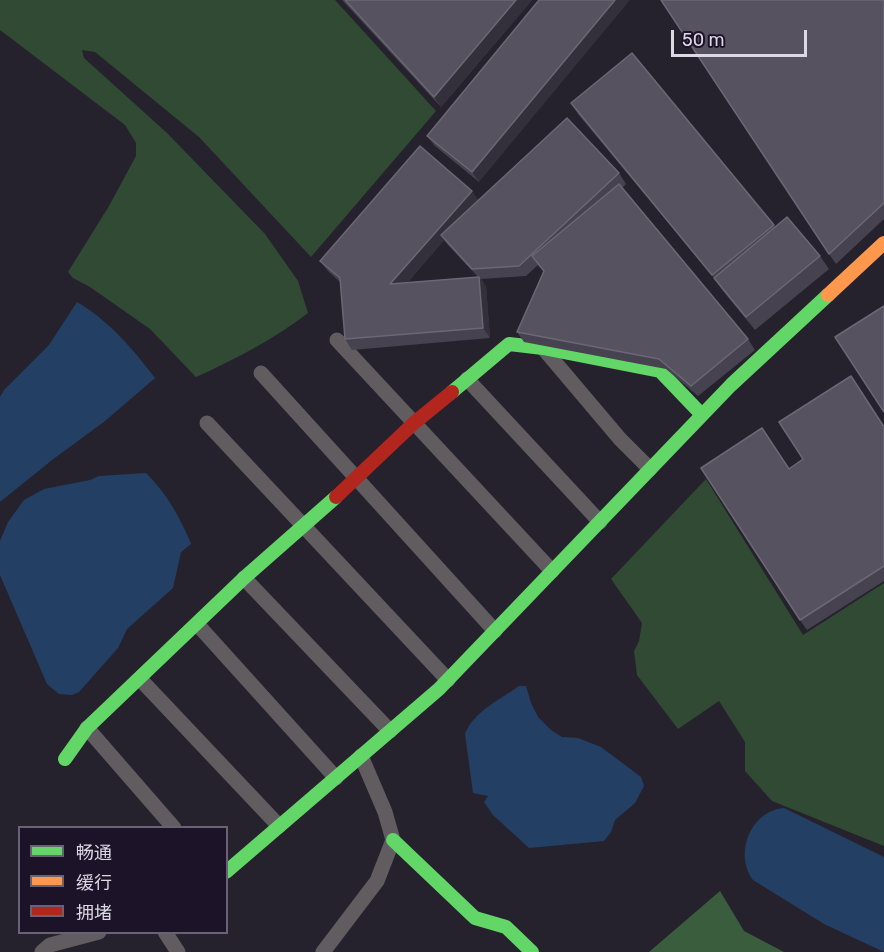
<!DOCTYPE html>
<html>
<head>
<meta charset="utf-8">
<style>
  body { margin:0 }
  #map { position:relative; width:884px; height:952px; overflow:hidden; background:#26222d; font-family:Rubik,"Noto Sans SC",sans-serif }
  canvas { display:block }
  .legend { position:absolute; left:18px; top:826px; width:210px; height:108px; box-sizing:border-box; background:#1c1328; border:2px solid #696274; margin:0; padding:8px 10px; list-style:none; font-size:18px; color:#ddd8e6 }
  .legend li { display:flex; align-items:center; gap:12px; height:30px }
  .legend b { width:30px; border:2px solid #696274 }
  .scale { position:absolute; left:671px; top:30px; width:136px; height:27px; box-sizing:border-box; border:3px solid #ddd8e6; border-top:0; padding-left:8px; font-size:18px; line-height:21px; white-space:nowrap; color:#ddd8e6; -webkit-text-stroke:4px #1c1328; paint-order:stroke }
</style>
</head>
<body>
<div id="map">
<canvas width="884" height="952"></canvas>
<ul class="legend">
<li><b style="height:8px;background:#63d668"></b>畅通</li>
<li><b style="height:8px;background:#ff974d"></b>缓行</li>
<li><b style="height:8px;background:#b3261e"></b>拥堵</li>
</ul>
<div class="scale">50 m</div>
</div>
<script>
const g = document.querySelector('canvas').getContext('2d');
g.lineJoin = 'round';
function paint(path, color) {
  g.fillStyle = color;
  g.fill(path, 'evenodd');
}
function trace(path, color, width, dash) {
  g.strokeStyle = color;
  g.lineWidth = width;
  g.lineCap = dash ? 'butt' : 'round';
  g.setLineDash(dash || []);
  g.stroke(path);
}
paint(new Path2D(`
  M0,0h335l101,111 -125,146 -112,-120 -104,-85 -13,-2 2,8 83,75 98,101 33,47 10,32c-34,26 -72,46 -112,64l-46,-48 -60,-42 -17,-9 -5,-6 41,-66 27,-50v-13l-11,-18 -125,-95z
  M706,479l97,156 81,-52v263l-112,-45 -27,-30v-29l-26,-41 -41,28 -41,-54 -3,-24 5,-10 3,-18 -31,-44z`), '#304a33');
paint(new Path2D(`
  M720,891l24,40 40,21h-135z`), '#3a5d3e');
paint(new Path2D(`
  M77,302c31,18 57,48 78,76l-50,43 -53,39 -52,42v-105l4,-7 45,-45z
  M146,473c21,21 34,44 45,71l-10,8 -8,36 -46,41 -9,19 -39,44 -7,3 -13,-1 -12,-10 -47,-109v-34l8,-19 16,-22 20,-11 46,-9 9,-4z
  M519,686h7l5,17 7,14 13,13 11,7 16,1 23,9 40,30 3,9 -9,17 -20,17 -4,12 -7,9 -75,7 -36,-33 -9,-13 4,-6 -15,-3 -8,-59c8,-22 36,-35 54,-48z
  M784,808l100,49v95l-60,-28 -71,-44c-19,-26 -3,-69 31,-72z`), '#234064');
trace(new Path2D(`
  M337,340l215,231
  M543,348l77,91 30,30
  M261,373l234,258
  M467,379l133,143
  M207,423l241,257
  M244,578l146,153
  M197,624l139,154
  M140,679l139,147
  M87,728l87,100
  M165,932l13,20
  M42,952l8,-7 49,-13
  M323,952l54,-71 16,-41 -8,-28 -24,-56`), '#605c60', 15);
trace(new Path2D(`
  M452,392l57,-48 34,4 117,23 42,44
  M65,759l22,-31 157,-150 92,-81
  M393,840l82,78 31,9 26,25
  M226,872l213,-183 292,-304 97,-90`), '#63d668', 14);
trace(new Path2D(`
  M828,295l56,-52`), '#ff974d', 14);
trace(new Path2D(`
  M336,497l78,-74 38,-31`), '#b3261e', 14);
paint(new Path2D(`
  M342,0h190l-91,107z
  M539,0l-60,182 -44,-36 -8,-10z
  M884,0v219l-48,45 -7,-10z
  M632,53l143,174 45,29 9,13 -74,61 -32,-39 -9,-13 -136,-164 -7,-11z
  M619,173l7,11 -4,4 126,151 7,11 -57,46 -32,-27 -142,-27 -7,-10 27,-60 -6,-7 -12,11 -45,3 5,8 4,51 -138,12 -7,-11 -5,-57 -12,-11 -8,-10 158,-61zM444,240l4,5 30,32 -71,6z
  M858,386l26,40v155l-77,49 -7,-10 -11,-152 14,-9z`), '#47424f');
paint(new Path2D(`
  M516,0h16l-91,107 -7,-10z
  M615,0h15l-151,182 -7,-10z
  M472,191l7,10 -38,34 3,5 -47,54 -7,-10z
  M479,277l7,10 4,51 -7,-10z`), '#332f3b');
const building = new Path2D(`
  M345,0h171l-82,97z
  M539,0h76l-143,172 -45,-36z
  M661,0h223v203l-55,51z
  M632,53l142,172 -62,50 -141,-172z
  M567,118l52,55 -100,93 -47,3 -31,-34z
  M420,146l52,45 -82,93 89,-7 4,51 -138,11 -5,-61 -20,-17z
  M619,184l129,155 -57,47 -32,-27 -142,-27 27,-61 -12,-15z
  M787,217l33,39 -74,61 -32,-39z
  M884,306v106l-49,-75z
  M851,376l33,51v139l-84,54 -99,-152 61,-40 27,41 14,-10 -24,-37z`);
paint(building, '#575260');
trace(building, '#6c6775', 1.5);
</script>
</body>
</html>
